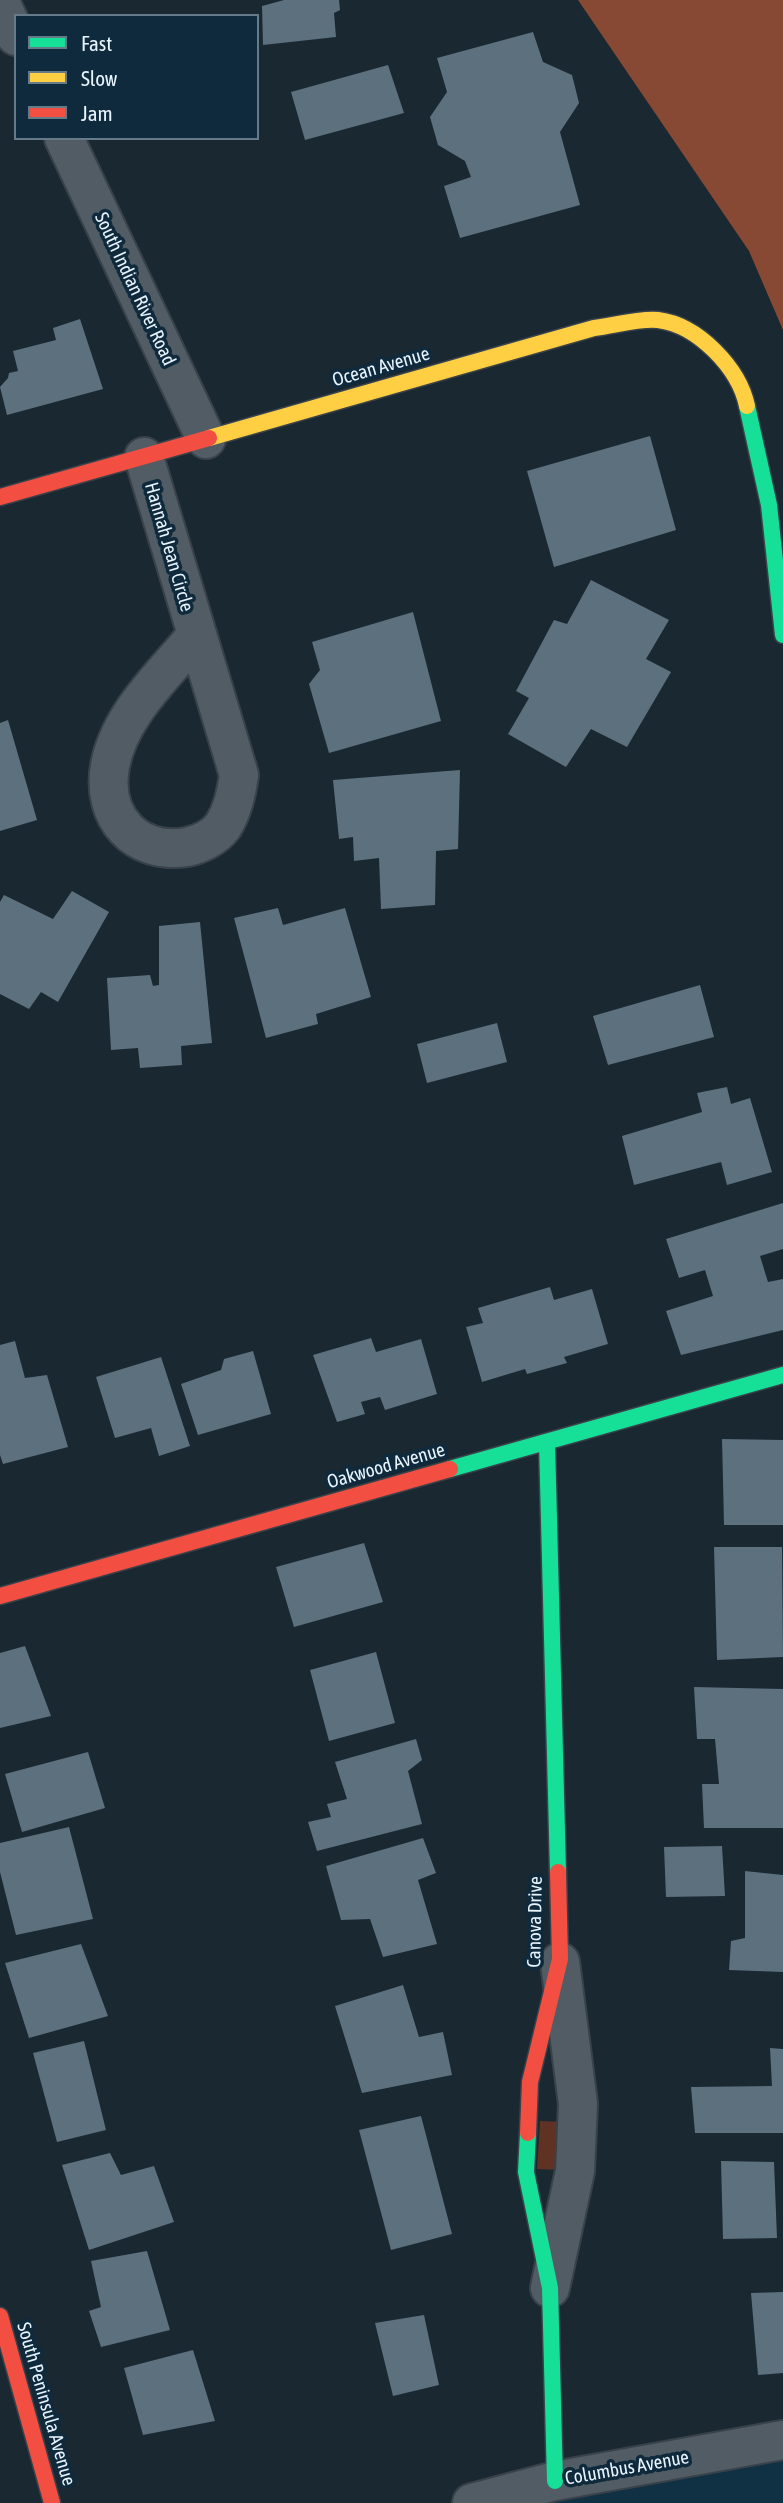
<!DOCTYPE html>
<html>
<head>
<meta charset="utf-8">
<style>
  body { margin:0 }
  #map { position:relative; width:783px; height:2503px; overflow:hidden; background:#1a2832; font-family:"Asap Condensed",sans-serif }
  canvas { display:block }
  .legend { position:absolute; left:14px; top:14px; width:245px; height:126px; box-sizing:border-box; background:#0f2a3c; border:2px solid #667b8a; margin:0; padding:9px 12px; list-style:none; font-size:21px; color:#e8f4fe }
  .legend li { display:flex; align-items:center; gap:14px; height:35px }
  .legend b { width:35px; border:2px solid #667b8a }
</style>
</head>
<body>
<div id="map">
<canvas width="783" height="2503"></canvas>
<ul class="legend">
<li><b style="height:9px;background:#16e098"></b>Fast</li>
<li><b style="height:9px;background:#ffcf43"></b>Slow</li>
<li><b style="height:9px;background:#f24e42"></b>Jam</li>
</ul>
</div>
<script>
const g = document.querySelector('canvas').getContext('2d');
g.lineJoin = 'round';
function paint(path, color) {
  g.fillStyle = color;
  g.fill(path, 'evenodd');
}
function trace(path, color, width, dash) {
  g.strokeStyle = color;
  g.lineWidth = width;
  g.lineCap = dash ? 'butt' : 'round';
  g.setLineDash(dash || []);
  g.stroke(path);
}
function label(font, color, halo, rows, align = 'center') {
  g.font = font + ' "Asap Condensed",sans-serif';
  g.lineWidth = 7;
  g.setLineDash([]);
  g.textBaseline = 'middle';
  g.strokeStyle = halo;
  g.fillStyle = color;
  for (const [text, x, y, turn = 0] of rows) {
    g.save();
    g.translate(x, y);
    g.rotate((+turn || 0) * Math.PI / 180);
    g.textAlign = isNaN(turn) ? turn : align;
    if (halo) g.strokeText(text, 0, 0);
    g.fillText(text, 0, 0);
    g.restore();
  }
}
paint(new Path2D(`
  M783,2440v63h-311z`), '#103044');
paint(new Path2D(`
  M540,2121l24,1 -2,48 -25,-1z`), '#603223');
paint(new Path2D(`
  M578,0h205v330l-34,-79z`), '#884934');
paint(new Path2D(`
  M284,0h55l1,10 -6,3 2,24 -73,8 -1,-39z
  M533,32l10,30 29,13 7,28 -19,29 20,73 -120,33 -16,-52 27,-9 -6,-16 -27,-16 -8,-28 17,-25 -10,-34z
  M388,65l16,48 -99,27 -14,-48z
  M80,319l23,70 -96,26 -7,-28 8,-9 1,-5 9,-2 -5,-20 43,-11 -3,-12z
  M650,436l26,94 -122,37 -27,-96z
  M591,580l78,40 -23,39 25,13 -44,75 -36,-18 -25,38 -58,-33 21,-36 -13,-7 38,-71 13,4z
  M413,612l28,109 -112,32 -20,-69 11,-14 -8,-28z
  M8,720l29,100 -37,11v-108z
  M460,770l-2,79 -22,2 -1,54 -54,4 -2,-51 -25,3 -1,-24 -14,2 -6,-59z
  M72,891l37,21 -51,90 -17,-10 -12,17 -29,-15v-92l4,-7 49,24z
  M278,908l5,17 62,-17 26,89 -55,17 2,10 -52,14 -32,-120z
  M200,922l12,121 -31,3 1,19 -42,3 -2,-20 -27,2 -4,-72 43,-3 3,11 6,-1v-59z
  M700,985l14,52 -106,28 -15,-49z
  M497,1023l10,39 -80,21 -10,-39z
  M727,1087l4,17 19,-6 22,74 -45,13 -6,-23 -87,23 -12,-49 80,-24 -5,-19z
  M783,1203v46l-23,7 8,26 15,-3v51l-102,25 -15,-44 47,-15 -8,-26 -26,8 -13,-39z
  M550,1287l4,13 38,-11 16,55 -44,13 3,6 -40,11 -2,-5 -43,13 -16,-55 17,-4 -5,-15z
  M371,1338l5,14 45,-13 16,55 -52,16 -5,-13 -19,5 4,12 -28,8 -24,-67z
  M15,1341l10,37 22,-3 21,72 -65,17 -3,-9v-110z
  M253,1351l18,63 -73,21 -17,-51 40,-14 3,-11z
  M161,1357l29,89 -31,10 -8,-28 -36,10 -19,-61z
  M722,1439l61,1v85h-59z
  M364,1543l19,59 -89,25 -18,-60z
  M714,1547h68l1,110 -66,3z
  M25,1646l26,70 -51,12v-75z
  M376,1652l19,71 -66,18 -19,-71z
  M694,1687l89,2v139h-79l-2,-44h17l-4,-45h-18z
  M416,1739l6,21 -14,11 14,53 -105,27 -9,-29 23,-5 -4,-13 20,-5 -12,-37z
  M88,1752l17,56 -83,24 -17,-58z
  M69,1827l24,92 -77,16 -16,-63v-29z
  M423,1838l13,35 -18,7 19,64 -54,13 -13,-38 -29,1 -15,-54z
  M722,1846l3,50 -59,1 -2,-50z
  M745,1871l38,4v97l-54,-2 2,-29 14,-3z
  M81,1944l27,72 -79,22 -24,-75z
  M403,1985l16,52 24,-5 9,43 -90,18 -27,-87z
  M84,2041l22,89 -49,12 -24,-89z
  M770,2048l13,1v84h-88l-4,-46 81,-1z
  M421,2116l31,118 -61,16 -32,-120z
  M110,2153l11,22 33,-9 20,56 -85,28 -27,-85z
  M721,2161l53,1 3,76 -54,1z
  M147,2251l23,79 -69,17 -12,-36 12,-4 -10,-46z
  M783,2292v81l-25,2 -7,-82z
  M424,2315l15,70 -46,11 -18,-73z
  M193,2350l22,71 -72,14 -19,-67z`), '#5c707e');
const street = new Path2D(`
  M0,2l16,34
  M64,138l142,301
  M144,457l95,318c-3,19 -6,35 -16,51 -8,11 -23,18 -36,21 -52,8 -86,-30 -77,-81 9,-51 54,-91 85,-129
  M550,2288l25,-117 3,-67 -18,-142
  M472,2503l83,-22 228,-41`);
const fast = new Path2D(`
  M747,406l22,99 14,130
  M547,1442l11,430
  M450,1469l333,-94
  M528,2133l-2,39 24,116 5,193`);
const slow = new Path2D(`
  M209,438l385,-110c19,-2 45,-10 64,-8 40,5 81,48 89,86`);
const jam = new Path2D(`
  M0,497l209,-59
  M0,1596l450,-127
  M528,2133l2,-51 30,-123 -2,-87
  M0,2316l52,187`);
trace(street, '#39424a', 42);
trace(fast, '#39424a', 19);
trace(slow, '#39424a', 19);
trace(jam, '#39424a', 19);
trace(street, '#525c64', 38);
trace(fast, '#16e098', 16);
trace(slow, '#ffcf43', 16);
trace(jam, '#f24e42', 16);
label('19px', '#e8f4fe', '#0f2a3c', [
  ["South Indian River Road",135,289,65],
  ["Ocean Avenue",381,367,-16],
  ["Hannah Jean Circle",169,547,74],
  ["Oakwood Avenue",386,1466,-16],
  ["Canova Drive",535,1922,-89],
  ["South Peninsula Avenue",46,2404,74],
  ["Columbus Avenue",627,2468,-10]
]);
</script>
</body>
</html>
